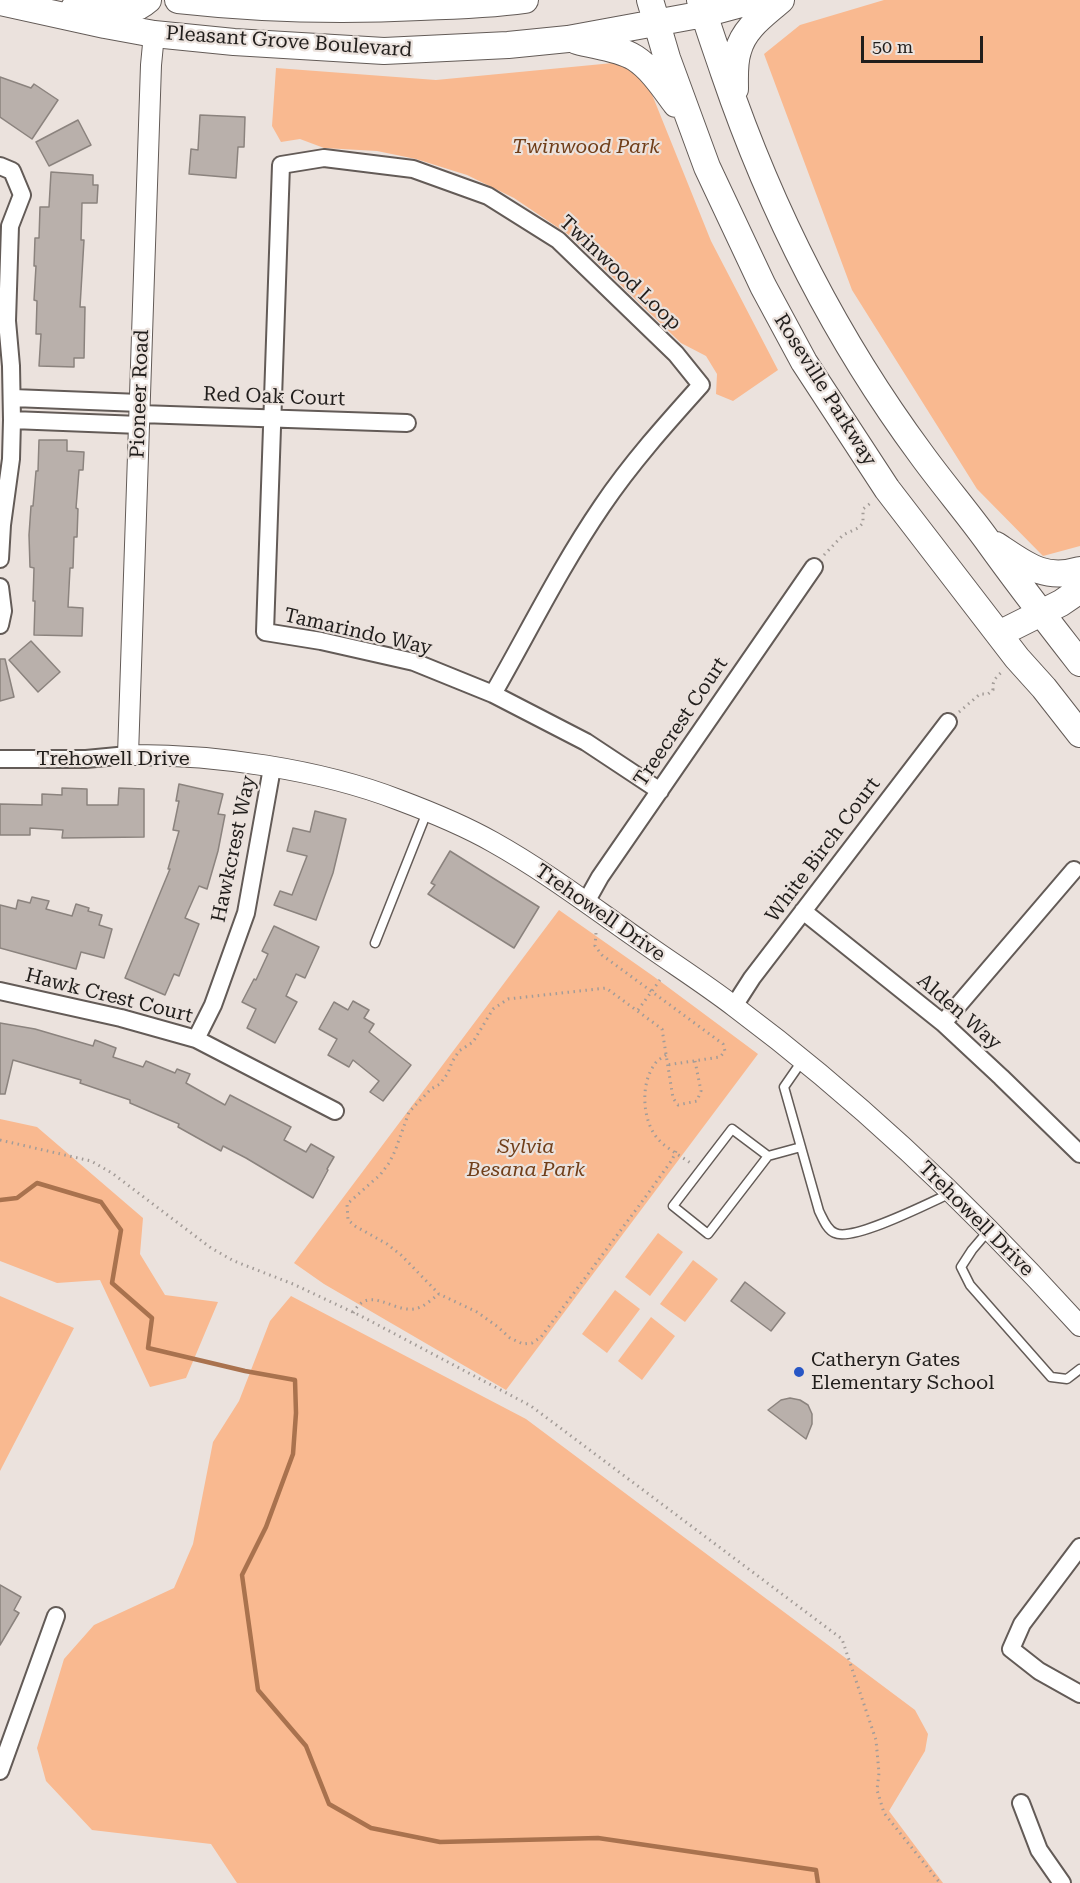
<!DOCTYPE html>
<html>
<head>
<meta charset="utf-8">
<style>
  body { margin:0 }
  #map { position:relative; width:1080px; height:1883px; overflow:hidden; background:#ebe2dd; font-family:"Roboto Serif",serif }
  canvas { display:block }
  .scale { position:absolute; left:861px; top:36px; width:122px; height:27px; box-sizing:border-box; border:3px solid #211e1c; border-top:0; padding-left:8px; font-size:18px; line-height:21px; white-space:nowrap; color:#211e1c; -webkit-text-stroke:4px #ebe2dd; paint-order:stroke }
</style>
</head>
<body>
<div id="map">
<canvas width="1080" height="1883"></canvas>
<div class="scale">50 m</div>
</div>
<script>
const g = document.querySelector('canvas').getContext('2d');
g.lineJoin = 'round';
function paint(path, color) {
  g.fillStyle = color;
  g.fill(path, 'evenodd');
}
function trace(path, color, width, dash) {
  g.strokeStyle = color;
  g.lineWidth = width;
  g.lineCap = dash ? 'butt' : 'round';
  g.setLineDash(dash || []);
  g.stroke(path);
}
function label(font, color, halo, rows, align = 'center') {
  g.font = font + ' "Roboto Serif",serif';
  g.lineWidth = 4.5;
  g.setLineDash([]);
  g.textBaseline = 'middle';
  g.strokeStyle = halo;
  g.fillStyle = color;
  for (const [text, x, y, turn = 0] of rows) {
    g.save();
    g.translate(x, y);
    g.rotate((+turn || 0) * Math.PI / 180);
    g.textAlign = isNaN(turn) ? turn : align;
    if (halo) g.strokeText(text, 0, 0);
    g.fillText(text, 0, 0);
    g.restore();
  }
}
paint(new Path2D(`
  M884,0h196v546l-37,10 -66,-67 -125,-199 -88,-236 36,-29z
  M613,63l21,7 15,17 62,154 67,129 -45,31 -17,-7 1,-20 -11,-18 -25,-13 -112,-108 -55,-37 -47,-23 -51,-16 -39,-8 -53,-3 -24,-9 -19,3 -9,-16 4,-58 160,12z
  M559,910l94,66 105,78 -252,336 -182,-106 -30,-21z
  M0,1119l37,8 106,91 -3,36 25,41 53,7 -32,76 -36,9 -50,-107 -43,3 -57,-22z
  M658,1233l25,19 -33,44 -25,-19z
  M693,1260l25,19 -33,43 -25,-18z
  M615,1290l25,19 -33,44 -25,-19z
  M0,1296l74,32 -74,143z
  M291,1296l235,123 389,291 13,24 -3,17 -36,60 54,72h-706l-26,-39 -119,-14 -46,-49 -9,-33 27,-89 30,-34 80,-37 19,-44 20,-102 26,-41 31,-80z
  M651,1317l24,19 -33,44 -24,-19z`), '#f9b990');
trace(new Path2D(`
  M0,1200l17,-2 20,-15 64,19 20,28 -9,53 40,35 -4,30 97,23 50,9 1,33 -3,41 -27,73 -24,48 16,115 48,56 23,58 42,24 69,14 158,-4 218,32 2,13`), '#a9724e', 4.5);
const building = new Path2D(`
  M0,77l31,11 3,-4 24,16 -26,39 -32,-22z
  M200,115l45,2 -1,30h-6l-2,31 -47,-4 2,-25 7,1z
  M78,120l13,25 -42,21 -13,-24z
  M51,172l42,3v10h5l-1,18h-15l-1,37h3l-4,67h5l-1,51h-10v9l-35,-1 2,-32h-5l1,-33 -3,-1 2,-34h-2l1,-28h4l1,-31h9z
  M39,440h28v11l17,1 -1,18h-4l-3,38 2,1 -1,28h-3l-1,31h-3l-2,39 15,1 -1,28 -48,-1 1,-34h-2l1,-33 -4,-1 -1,-32 2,-29h2l3,-35h2z
  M31,641l29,31 -22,20 -29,-32z
  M0,659h5l9,38 -14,4z
  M179,784l44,10 -5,20 7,1 -7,36 -11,38 -8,-3 -14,32 14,6 -20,52 -5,-2 -9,21 -40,-17 45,-109h-2l11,-38 -6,-1 6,-29h-3z
  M62,788l25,1v16h31l1,-17 25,1v48l-82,1 1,-8 -33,-2v7h-30v-31l42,1v-11l20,1z
  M315,811l31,8 -13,54 -17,47 -42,-15 6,-14 12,4 15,-39 -20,-5 6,-23 17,4z
  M450,851l89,56 -25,41 -86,-54 7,-9 -4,-2z
  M32,897l17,4 -3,8 26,7 4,-12 13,4 -1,3 14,4 -3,10 13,4 -8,29 -23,-6 -5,17 -76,-21v-43l16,4 2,-9 12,3z
  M274,926l45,21 -14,31 -9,-4 -10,22 11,6 -22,41 -28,-15 9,-19 -14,-7 12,-23 2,1 12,-26 -6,-3z
  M353,1001l16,9 -5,8 10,6 -5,8 42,33 -28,36 -13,-9 9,-11 -26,-21 -4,7 -21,-12 9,-16 -18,-10 15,-27 14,8z
  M0,1023l35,6 58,17 2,-6 21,8 -3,9 30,10 3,-6 29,12 2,-4 13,5 -4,9 39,22 5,-10 61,32 -7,13 22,12 5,-8 23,13 -7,12 1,1 -15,28 -67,-40 -23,-12 -2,5 -43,-24 1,-3 -49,-21v-3l-50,-17 1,-3 -68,-20 -8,34h-5z
  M745,1282l40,31 -14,18 -40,-30z
  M790,1398l10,2 8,5 4,9v10l-6,15 -38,-29 13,-10z
  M0,1585l21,12 -7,13 5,3 -19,32z`);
paint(building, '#b9b0ab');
trace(building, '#8b837e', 1.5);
const service = new Path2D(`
  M375,943l52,-131
  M802,1061l-18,26 35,124c4,8 8,19 16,22 18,9 96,-31 116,-40
  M768,1156l-60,78 -35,-28 59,-77 36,27 33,-9
  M989,1230l-17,20 -11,17 9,18 81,92 16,2 13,-10`);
const minor = new Path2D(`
  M0,166l12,5 10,24 -12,31 -3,95 4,45 1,54 -1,39 -9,66 -2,34
  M13,398l127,5
  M140,414l267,9
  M12,420l128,5
  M0,587l3,24 -3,14
  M493,694c36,-63 68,-128 109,-188 29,-43 64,-82 99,-121l-25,-31 -118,-114 -70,-44 -75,-27 -89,-11 -43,7 -16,467 56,9 93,21 79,32 93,48 74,49
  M0,759h86l42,-4
  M586,902l14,-25 214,-310
  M803,911l140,112 58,54 79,77
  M0,991l121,27 75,21 139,72
  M734,1006l18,-28 196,-256
  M943,1023l131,-153
  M196,1039l17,-34 33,-92 26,-145
  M1080,1547l-58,77 -11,25 28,22 41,23
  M0,1771l56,-155
  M1021,1803l18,47 23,33`);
const tertiary = new Path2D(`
  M154,34l-3,31 -23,690c85,-1 191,14 271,45 32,12 64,25 94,42 52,29 99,65 148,99 31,22 64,43 94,66 126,94 240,203 345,319`);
const primary = new Path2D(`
  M178,0c81,9 161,11 242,7 35,-1 70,-2 105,-7
  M650,0l17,58 40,109 56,119 41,76 83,127 130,169 27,30 36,46
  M700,0c7,25 16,49 24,73 46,135 112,266 197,381 21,29 45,57 66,86 30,42 61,82 93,123
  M0,2l105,23 49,9 80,8 150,9 124,-6 60,-6 136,-25 52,-14
  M74,8c11,0 23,-2 34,-1 18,2 25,6 40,-7
  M577,41c18,5 42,7 58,17 17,11 29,30 41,46
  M735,89c0,-12 -1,-26 3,-38 6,-23 26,-36 43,-51
  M996,545c29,19 47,36 84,25
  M999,634l62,-31 19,-13`);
trace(service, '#635b57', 11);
trace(minor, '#635b57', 20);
trace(tertiary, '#635b57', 22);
trace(primary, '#635b57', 28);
trace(new Path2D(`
  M824,555l19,-20 15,-7 5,-5v-14l9,-7
  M959,712l21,-18h8l5,-4c-1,-9 3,-13 10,-19
  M596,933l-1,13 7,9 121,89 2,7 -5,6 -53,8
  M638,1010l22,-30
  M666,1055c-4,3 -9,5 -11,9 -15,19 -13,57 3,75 9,10 23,17 34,25
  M0,1140l91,21 21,12 99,75 23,13 59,23 68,32 170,90 311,233 34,101 3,33 -2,17 7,23 56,70
  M676,1151l-4,9 -28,39 -103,138 -9,6 -9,1 -13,-6 -12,-11 -21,-15 -38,-18 -38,-39 -14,-11 -32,-18 -7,-6 -1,-16 33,-29 9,-12 6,-12 14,-39 22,-23 9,-5 8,-11 4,-11 7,-11 14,-9 20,-33 15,-10 98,-11 56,41 11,69 5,7 19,-4 4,-10 -6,-30
  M353,1313c16,-29 38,-1 61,-4 9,-1 18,-10 25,-15`), '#a39c98', 3, [1.5, 4.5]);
trace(service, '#fff', 8);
trace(minor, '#fff', 16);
trace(tertiary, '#fff', 20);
trace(primary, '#fff', 26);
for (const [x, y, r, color] of [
  [799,1372,6,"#2756c5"]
]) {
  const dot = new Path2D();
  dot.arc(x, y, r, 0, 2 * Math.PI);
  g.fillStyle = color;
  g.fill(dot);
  trace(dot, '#ebe2dd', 2);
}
label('20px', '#211e1c', '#ebe2dd', [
  ["Pleasant Grove Boulevard",289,42,4],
  ["Twinwood Loop",620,273,43],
  ["Roseville Parkway",825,390,58],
  ["Pioneer Road",140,394,-88],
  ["Red Oak Court",274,397,2],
  ["Tamarindo Way",358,632,13],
  ["Treecrest Court",681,722,-56],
  ["Trehowell Drive",113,759],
  ["Hawkcrest Way",234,849,-78],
  ["White Birch Court",823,850,-53],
  ["Trehowell Drive",600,913,35],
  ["Hawk Crest Court",109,996,14],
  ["Alden Way",959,1012,41],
  ["Trehowell Drive",976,1219,45]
]);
label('italic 20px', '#703e19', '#ebe2dd', [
  ["Twinwood Park",586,147],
  ["Sylvia",526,1147],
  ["Besana Park",526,1170]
]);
label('20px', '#211e1c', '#ebe2dd', [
  ["Catheryn Gates",811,1360],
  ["Elementary School",811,1383]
], 'left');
</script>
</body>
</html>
